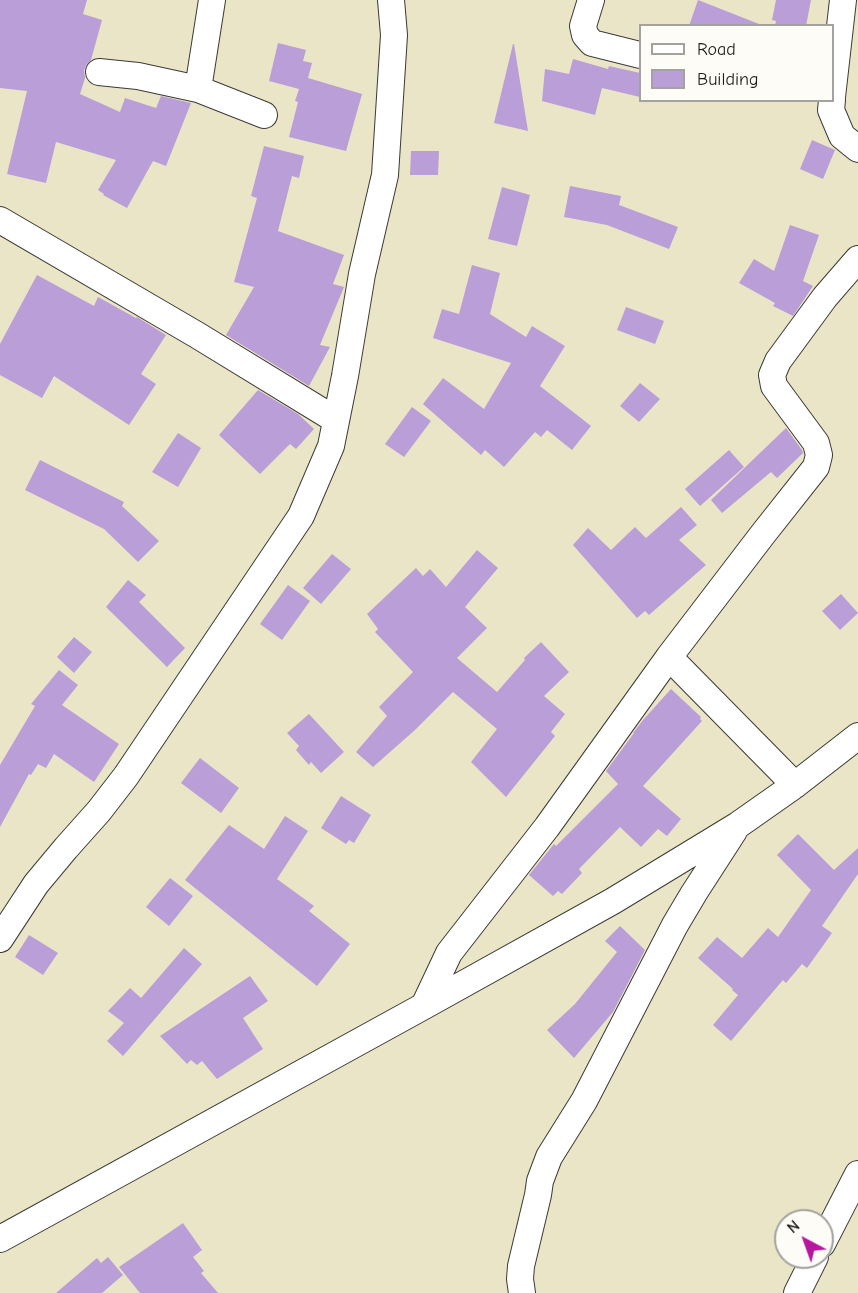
<!DOCTYPE html>
<html>
<head>
<meta charset="utf-8">
<style>
  body { margin:0 }
  #map { position:relative; width:858px; height:1293px; overflow:hidden; background:#ebe5c7; font-family:"Comic Neue",sans-serif }
  canvas { display:block }
  .legend { position:absolute; left:639px; top:24px; width:195px; height:78px; box-sizing:border-box; background:#fdfcf7; border:2px solid #a3a29f; margin:0; padding:8px 10px; list-style:none; font-size:18px; color:#1c1c1c }
  .legend li { display:flex; align-items:center; gap:12px; height:30px }
  .legend b { width:30px; border:2px solid #a3a29f }
  .north { position:absolute; left:774px; top:1209px; width:60px; height:60px; box-sizing:border-box; background:#fdfcf7; border:2px solid #a3a29f; border-radius:50%; rotate:319deg; font-size:16px; font-weight:700; line-height:24px; text-align:center; color:#1c1c1c }
  .north::after { content:''; display:block; margin:auto; width:21px; height:27px; background:#b5179e; clip-path:polygon(50% 0,100% 100%,50% 72%,0 100%) }
</style>
</head>
<body>
<div id="map">
<canvas width="858" height="1293"></canvas>
<ul class="legend">
<li><b style="height:8px;background:#fff"></b>Road</li>
<li><b style="height:16px;background:#b99ed7"></b>Building</li>
</ul>
<div class="north">N</div>
</div>
<script>
const g = document.querySelector('canvas').getContext('2d');
g.lineJoin = 'round';
function paint(path, color) {
  g.fillStyle = color;
  g.fill(path, 'evenodd');
}
function trace(path, color, width, dash) {
  g.strokeStyle = color;
  g.lineWidth = width;
  g.lineCap = dash ? 'butt' : 'round';
  g.setLineDash(dash || []);
  g.stroke(path);
}
paint(new Path2D(`
  M0,0h87l-4,14 19,6 -11,40 -4,4 -3,6 1,8 -5,16 40,18 5,-14 31,10 5,-12 30,7 -25,63 -13,-5 -26,47 -24,-13 1,-1 -6,-4 18,-30 -60,-18 -10,41 -39,-9 20,-83 -27,-3z
  M698,0l61,24 -1,2h-69z
  M776,0h35l-5,26h-31l1,-5 -4,-1z
  M278,43l28,7 -3,11 9,2 -4,15 54,16 -16,57 -57,-14 9,-35 -3,-1 4,-12 -30,-8z
  M513,44h1l14,87 -34,-8z
  M573,59l35,10 1,-3 31,7v24l-38,-9 -7,27 -53,-14 3,-32 24,5z
  M812,140l23,10 -12,29 -23,-10z
  M264,146l40,10 -5,22 -7,-2 -14,55 66,24 -11,29 11,3 -24,58 10,2 -21,39 -83,-51 28,-48 -20,-5 23,-84 -6,-2z
  M411,151h28l-1,24h-28z
  M570,186l51,10 -2,9 59,22 -9,22 -62,-24 -43,-8z
  M502,187l28,8 -13,51 -29,-7z
  M790,225l29,10 -16,46 10,5 -20,30 -20,-10 2,-3 -36,-20 15,-24 20,12z
  M472,265l28,8 -10,41 36,23 6,-11 33,20 -25,40 51,40 -19,24 -25,-20 -6,7 -6,-5 -31,35 -19,-17 -4,5 -58,-51 20,-26 41,31 27,-46 -78,-25 9,-29 17,5z
  M37,275l57,31 4,-9 38,21 1,-1 29,18 -25,39 15,10 -27,41 -75,-49 -12,22 -42,-23v-31z
  M626,307l38,14 -9,23 -38,-14z
  M640,383l20,16 -21,23 -19,-16z
  M258,390l40,24 16,15 -18,20 -6,-5 -30,30 -41,-39z
  M412,407l19,14 -27,36 -19,-13z
  M786,428l16,22 1,3 -26,25 -6,-6 -49,41 -11,-13z
  M178,433l23,15 -23,39 -26,-15z
  M729,450l15,17 -44,39 -15,-17z
  M40,460l84,42 -2,4 37,35 -21,21 -34,-33 -79,-39z
  M681,507l16,18 -18,15 27,25 -57,50 -4,-4 -8,7 -64,-73 15,-17 23,22 24,-23 11,11z
  M477,550l21,18 -33,39 22,21 -30,30 40,34 28,-32 -1,-2 17,-16 28,30 -25,24 21,18 -14,18 4,4 -49,61 -35,-35 26,-33 -44,-37 -38,38 -42,37 -17,-15 31,-36 -8,-9 34,-35 -38,-40 3,-3 -11,-15 49,-46 7,8 7,-7 16,18z
  M332,554l19,15 -30,35 -18,-16z
  M128,580l18,15 -7,7 46,46 -18,19 -61,-60z
  M288,585l22,16 -28,39 -22,-16z
  M841,594l17,19 -18,17 -18,-19z
  M74,637l18,15 -18,21 -17,-16z
  M59,670l19,15 -16,20 57,39 -25,38 -40,-28 -8,14 -8,-4 -7,11 -2,-1 -29,53v-62l35,-59 -4,-2z
  M671,689l30,28 -1,2 2,2 -59,65 38,33 -14,17 -9,-7 -17,18 -21,-20 -41,42 3,4 -20,21 -4,-3 -5,5 -24,-21 25,-31 2,2 62,-62 -12,-13 28,-38h-1l10,-13z
  M309,714l35,38 -23,21 -10,-11 -2,3 -13,-15 3,-4 -12,-13z
  M200,758l39,30 -18,25 -40,-30z
  M341,796l30,19 -17,28 -5,-3 -3,4 -25,-16z
  M285,816l23,15 -31,48 37,27 -5,5 41,33 -33,42 -132,-106 44,-55 35,24z
  M798,834l36,36 24,-22v26l-36,52 10,7 -25,35 -5,-4 -16,19 -3,-3 -52,61 -18,-16 25,-30 -6,-5 1,-1 -35,-31 19,-21 25,21 26,-30 10,9 33,-47 -34,-35z
  M170,878l23,18 -24,30 -23,-19z
  M620,926l25,24 -32,62 -39,46 -27,-28 28,-26 42,-52 -12,-11z
  M29,935l29,18 -15,22 -28,-18z
  M184,948l18,16 -79,92 -16,-15 17,-18 -16,-12 22,-23 11,10z
  M250,976l18,25 -25,17 20,31 -46,30 -15,-18 -5,4 -6,-5 -4,4 -27,-28z
  M183,1223l19,27 -9,7 11,14 -3,2 17,20h-78l-21,-26z
  M108,1257l15,18 -21,18h-46l41,-35 4,5z`), '#b99ed7');
const street = new Path2D(`
  M591,0l-8,26 2,9 7,8 48,12
  M99,72l39,4 60,13 66,26
  M198,89l14,-89
  M832,97l11,-97
  M832,100l-1,10 11,26 16,13
  M0,220l197,115 139,85
  M669,657l126,128
  M0,939l36,-55 30,-36 33,-37 27,-35 175,-260 30,-70 14,-70 17,-102 23,-99 9,-140 -3,-35
  M424,1006l25,-53 98,-126 122,-170 94,-123 53,-67 3,-12 -3,-12 -42,-57 -2,-11 6,-14 47,-64 33,-38
  M0,1239l424,-233 189,-105 125,-76 57,-40 63,-49
  M822,1244l36,-70
  M522,1293l-2,-14 1,-13 17,-71 2,-14 9,-24 35,-56 91,-176 19,-32 40,-62
  M797,1293l18,-36`);
trace(street, '#3b3a36', 28);
trace(street, '#fff', 26);
</script>
</body>
</html>
